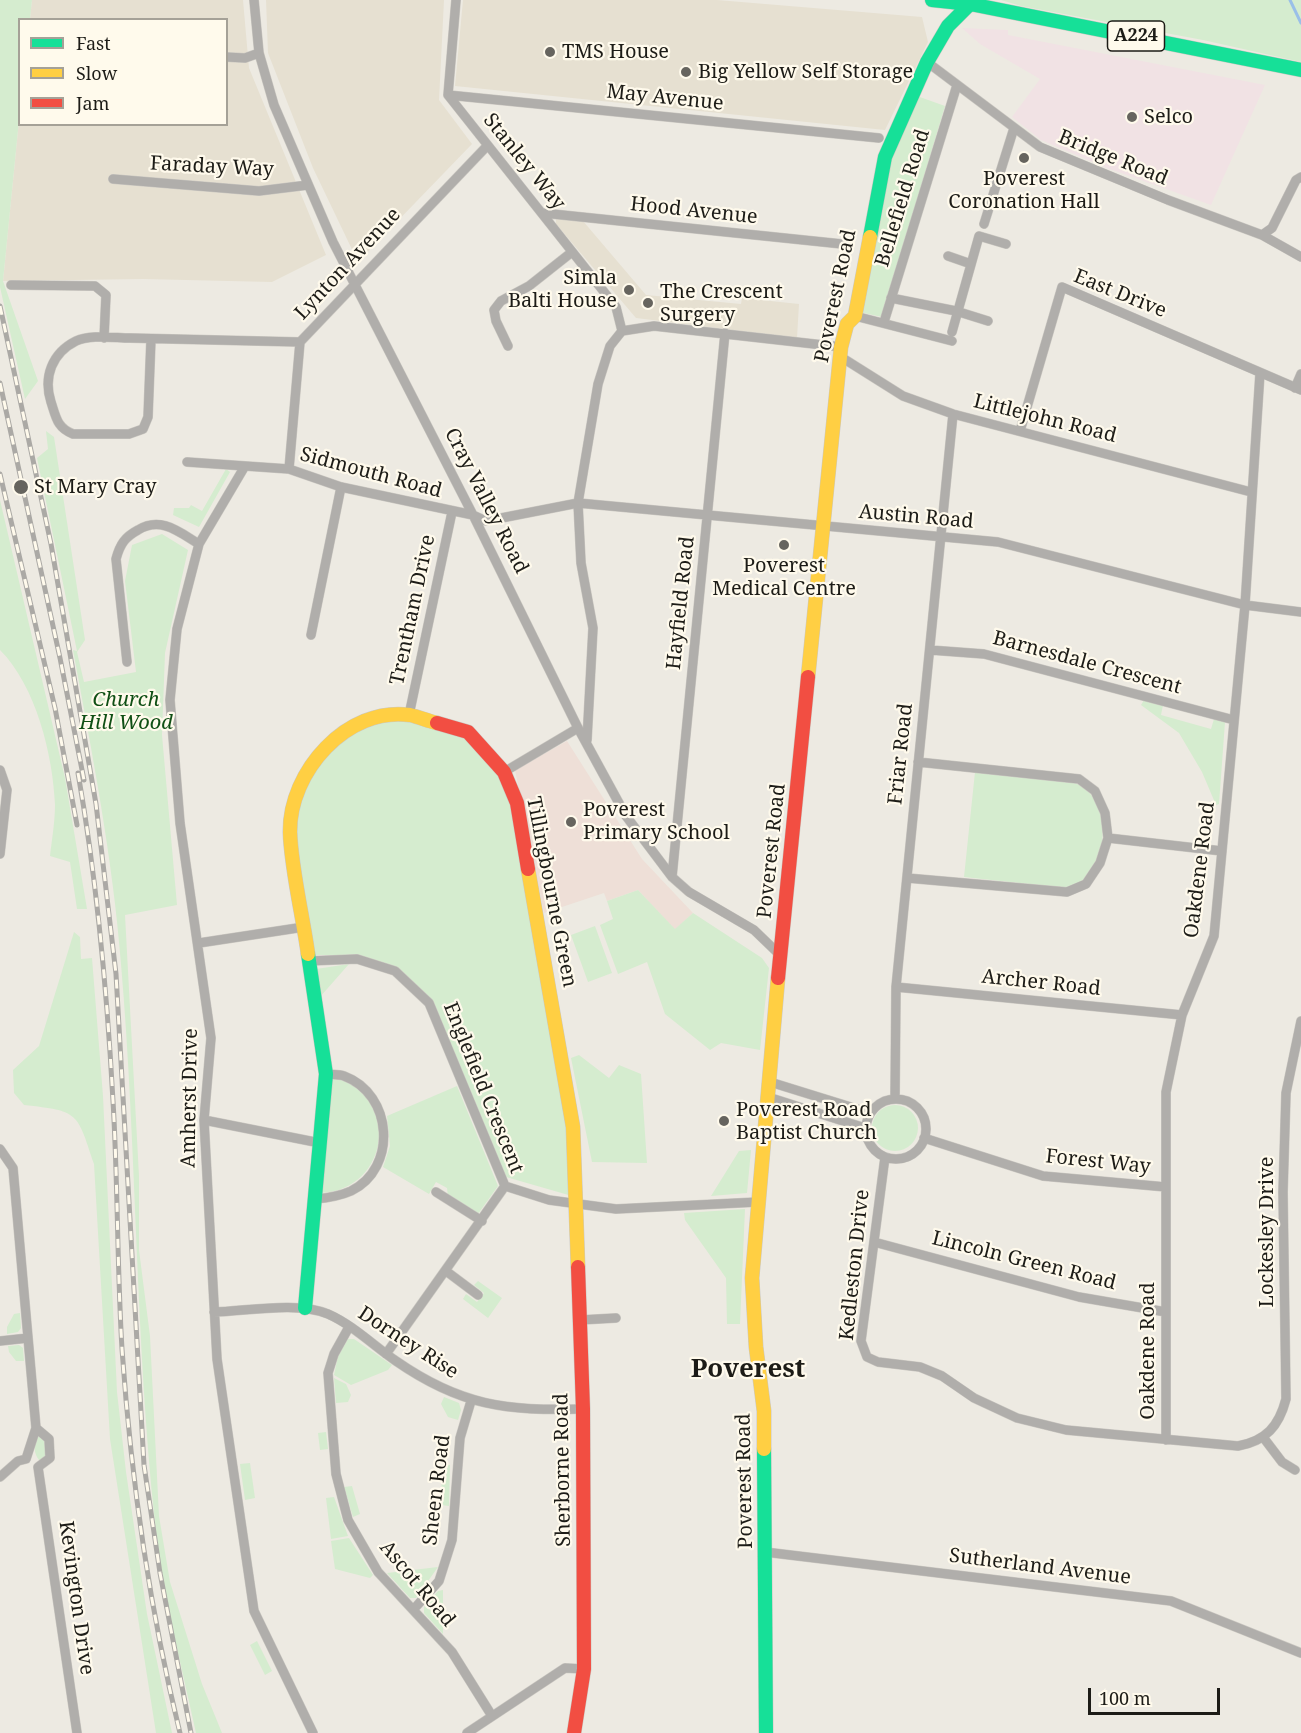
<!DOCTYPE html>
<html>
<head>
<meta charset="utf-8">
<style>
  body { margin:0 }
  #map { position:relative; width:1301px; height:1733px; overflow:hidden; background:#edeae2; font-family:"Noto Serif",serif }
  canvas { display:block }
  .legend { position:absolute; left:18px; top:18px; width:210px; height:108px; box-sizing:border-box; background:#fffaec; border:2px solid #a5a197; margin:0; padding:8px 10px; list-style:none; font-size:18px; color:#1d1c17 }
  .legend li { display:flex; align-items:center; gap:12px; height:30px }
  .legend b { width:30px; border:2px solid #a5a197 }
  .scale { position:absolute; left:1088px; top:1688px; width:132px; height:27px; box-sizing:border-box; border:3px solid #1d1c17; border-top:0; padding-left:8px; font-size:18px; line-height:21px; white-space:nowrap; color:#1d1c17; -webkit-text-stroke:4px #fffaec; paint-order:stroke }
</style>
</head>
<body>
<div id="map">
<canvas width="1301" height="1733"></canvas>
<ul class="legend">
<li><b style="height:8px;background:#16e098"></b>Fast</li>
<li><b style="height:8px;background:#ffcf43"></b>Slow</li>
<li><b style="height:8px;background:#f24e42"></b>Jam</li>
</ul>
<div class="scale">100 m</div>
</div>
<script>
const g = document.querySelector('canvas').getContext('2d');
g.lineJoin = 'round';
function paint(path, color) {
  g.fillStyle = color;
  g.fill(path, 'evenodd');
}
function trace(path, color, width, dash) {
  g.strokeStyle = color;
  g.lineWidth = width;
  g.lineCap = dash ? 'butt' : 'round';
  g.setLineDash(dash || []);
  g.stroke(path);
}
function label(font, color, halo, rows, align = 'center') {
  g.font = font + ' "Noto Serif",serif';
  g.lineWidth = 4.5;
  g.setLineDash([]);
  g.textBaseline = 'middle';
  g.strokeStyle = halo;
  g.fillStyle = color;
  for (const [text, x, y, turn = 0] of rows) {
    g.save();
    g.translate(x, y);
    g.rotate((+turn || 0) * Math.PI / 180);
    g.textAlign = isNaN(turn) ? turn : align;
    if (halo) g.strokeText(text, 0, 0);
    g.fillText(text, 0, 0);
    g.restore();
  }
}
paint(new Path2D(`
  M32,0h211l6,68 77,187 -54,27 -129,-3 -140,2 16,-161 1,4h206v-104l-196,-1z
  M266,0h178l-5,100 33,44 -114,118 -45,-94 -45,-115z
  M463,0h254l205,17 6,25 -43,88 -430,-44z
  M556,218l27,3 63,74 95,9 1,-6 57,6 -2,34 -161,-20 -80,-94z`), '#e6e0d1');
paint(new Path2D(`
  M962,28l46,2v5l257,50 -54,120 -104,-37 -66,-28 -29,-23 28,-38 -60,-35z`), '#f1e2e4');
paint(new Path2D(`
  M567,741l75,118 51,54 -18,17 -37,-40 -31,11 -3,-8 -60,20 -29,-143z`), '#eedfd7');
paint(new Path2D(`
  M0,0h32l-2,19 -10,1 -1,100 -16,161 35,100 -13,18 -25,-112z
  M1001,0h300v62l-98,-22 -182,-34z
  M917,96l28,10 -63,211 -23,-5 33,-164z
  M46,431l8,6 31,203 -8,12 7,30 52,-10 -11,-91 7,-36 30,-11 26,16 -23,103 -3,82 15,170 -52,10 14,261v74l11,86 9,180 11,66 32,102 20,49h-26c-15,-69 -33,-139 -41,-210 -20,-186 -18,-373 -34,-559 -8,-105 -29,-211 -48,-314l4,1 -40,-193 11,-9z
  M226,469l4,3 -31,55 -26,-12 1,-7h15l2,-3 11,6z
  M0,500l65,278 22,131h-10l-7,-47 -20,-6c2,-17 5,-35 5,-51 -2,-50 -19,-119 -55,-155z
  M1144,700l19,5 -2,10 50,14 3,-10 11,3 -6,82 -3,1 -14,-33 -23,-39 -38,-28z
  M415,719l50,17 29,27 18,35 51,283 9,115 -66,-19 -76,-179 -31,-28 -41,-15h-47l-17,-123 10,-47 13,-23 23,-22 32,-16z
  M975,772c23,2 88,3 105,13 36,21 28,98 -15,103l-101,-11z
  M638,890l37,39 18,-16 69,45 7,10 -9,82 -39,-7 -11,7 -45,-36 -18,-52 -29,12 -18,-49 13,-6 -6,-18z
  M595,926l17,47 -24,9 -17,-47z
  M74,932l6,5 1,22 11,-1 11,138 14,296 9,80 21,142 25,119h-16l-46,-294 -16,-275c-17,-52 -15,-53 -70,-59l-10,-12 -1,-23 26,-24z
  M349,964l-29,33 -4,-28z
  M579,1055l30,23 10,-13 22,9 6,89 -55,-1 -21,-104z
  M336,1078c65,17 54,111 -14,115l9,-114z
  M457,1086l41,100 -20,28 -30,-17 -1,-9 -11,-6 -7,12 -46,-27 7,-21 -3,-30z
  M872 1128a23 23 0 1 1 46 0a23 23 0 1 1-46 0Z
  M751,1150l-4,43 -36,3 28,-45z
  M745,1209l-5,115h-13l-1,-46 -41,-58 -1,-7z
  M478,1281l24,17 -14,20 -25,-19 3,-5 11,8 7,-9 -10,-8z
  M20,1313l1,15 -3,4 -11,2v-7l7,-13z
  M348,1339h6l38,26 -4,5 -37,15 -17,-10 4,-19z
  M19,1345l4,3 1,13h-8l-7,-9 -1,-6z
  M334,1378l12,6 5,11 -3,7 -12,1z
  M444,1397l15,6 2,7 -3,10 -10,-3 -7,-13z
  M326,1432l2,17 -8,1 -2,-17z
  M37,1436h5l4,4 -1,20h-6c-5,-6 -6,-16 -2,-24z
  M250,1463l5,35 -10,2 -5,-36z
  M442,1464l8,1 -1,41 -8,-1z
  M352,1486l8,28 -7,3 -9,-30z
  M334,1497l14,39 -17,3 -5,-41z
  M349,1538l24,37 -3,3 -35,-9 -4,-28z
  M438,1567l-22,31h-6l-23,-25z
  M443,1590v44l-19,-21v-6l14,-16z
  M257,1641l15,30 -7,4 -15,-30z`), '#d5eccf');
trace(new Path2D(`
  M1290,0l11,23`), '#9abfe8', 3);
const street = new Path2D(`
  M254,0l5,53 15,52 59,137 140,273 105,213 48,88 46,61 17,15 65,38 27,26
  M456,0l-8,95 168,212 6,24
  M226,57l19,1 14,-5
  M927,62l113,85 128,53 94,35 39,22
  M448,95l431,43
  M113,179l146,12 49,-6
  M543,213l299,31
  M984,224l30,-96
  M1262,235l10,-7 24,-48 5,-3
  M948,256l23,8
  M11,285l84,1 11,9 -2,43
  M891,298l65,13 32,10
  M855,316l97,25
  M884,322l73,-237
  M952,332l27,-96 27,8
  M151,339l-3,78 -5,12 -14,5h-56c-16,-6 -17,-17 -22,-32 -8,-25 1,-49 25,-61 14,-7 39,-3 54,-3 57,1 113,3 170,4
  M508,346l-12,-25 -2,-11 7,-9 28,-15 43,-34
  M841,357l62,39 50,18 298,78
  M1295,388l6,-14
  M1020,431l42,-144 239,103
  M187,462l102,7 52,18 132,28 13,6 92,-18 420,39 247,63 56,7
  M245,466l-46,78 -22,85 -7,71 10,123 31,215 -7,82 13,239 37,252 59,122
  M289,469l11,-127 187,-196
  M311,635l30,-148
  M930,650l54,4 250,66
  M127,662l-11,-103c4,-15 9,-22 22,-29 23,-14 41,2 61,14
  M409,715l43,-203
  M587,740l6,-112 -12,-65 -3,-60 20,-119 12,-38 12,-15 32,-5 187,21
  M0,770l7,20 -7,64
  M504,772l74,-44
  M1108,838l114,13
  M672,877l53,-544
  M907,878l160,14 19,-8 14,-21 8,-25 -3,-25 -10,-22 -16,-12 -161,-17
  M199,943l105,-16
  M309,961l48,-2 38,12 34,32 76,183 -119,168
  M896,987l286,28
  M770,1082l100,31
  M768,1097l97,31
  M895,1098l1,-111 57,-573
  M866 1129a30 30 0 1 1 60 0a30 30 0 1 1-60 0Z
  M204,1120l116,23
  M924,1138l119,38 123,11
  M0,1149l13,19 23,260 13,11 1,19 -12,9 39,266
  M885,1157l-24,184 6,16 11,5 42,5 22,9 32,22 43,20 49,12 172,16c28,-5 41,-20 48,-47l-3,-207 3,-99 15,-72
  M505,1186l44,14 67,9 142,-7
  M436,1192l46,29
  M315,1199c12,-1 25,-3 36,-8 47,-23 42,-97 -7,-115 -6,-2 -12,-1 -18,-2
  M874,1242l205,55 87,15
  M446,1271l32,24
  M214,1312c33,-1 84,-11 114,2 25,11 46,32 68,47 65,45 110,50 187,48
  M580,1320l36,-2
  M349,1327l-15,27 -6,19 8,101 12,46 30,52 74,80 40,64
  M0,1341l28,-3
  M1263,1437l19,25 13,8
  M1166,1440v-348l16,-77 32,-79 31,-331 15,-232
  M0,1477l18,-16 8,-2 10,-31
  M765,1552l406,49 130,52
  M413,1610l26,-29 13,-41 8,-102 11,-37
  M467,1733l98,-65 19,1`);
const fast = new Path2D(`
  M932,0l38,4 331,66
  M870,237l15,-80 42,-95 21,-36 26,-26
  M305,1308l21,-234 -18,-120
  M764,1449l2,284`);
const slow = new Path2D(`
  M808,677l33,-330 6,-23 8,-8 15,-79
  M528,869l45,258 5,140
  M308,954c-5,-37 -17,-86 -18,-122 -1,-60 57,-126 120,-117 9,2 18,6 27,8
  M764,1449v-38l-8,-64 -4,-69 26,-300`);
const jam = new Path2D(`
  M437,723l31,9 36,40 13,31 11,66
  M778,978l30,-301
  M574,1733l10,-64 -1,-260 -5,-142`);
trace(street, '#cbc8c2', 10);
trace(fast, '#cbc8c2', 15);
trace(slow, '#cbc8c2', 15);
trace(jam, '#cbc8c2', 15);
trace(street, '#b0aeab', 9);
trace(fast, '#16e098', 14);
trace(slow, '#ffcf43', 14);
trace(jam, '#f24e42', 14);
const rail = new Path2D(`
  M0,306l51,238 45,260 20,170 28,491 16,108 31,160
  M0,383l60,275 24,122
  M0,474l55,234 22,117
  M78,773c19,108 29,218 35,328 5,83 4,165 9,248 9,129 27,258 58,384`);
trace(rail, '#aba9a5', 5);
trace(rail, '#fffaec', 3, [9]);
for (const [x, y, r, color] of [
  [550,52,6,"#66645e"],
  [686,72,6,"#66645e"],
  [1132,117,6,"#66645e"],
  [1024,158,6,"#66645e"],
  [629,290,6,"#66645e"],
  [648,303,6,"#66645e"],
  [21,487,8,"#66645e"],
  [784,545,6,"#66645e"],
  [571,822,6,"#66645e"],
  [724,1121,6,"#66645e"]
]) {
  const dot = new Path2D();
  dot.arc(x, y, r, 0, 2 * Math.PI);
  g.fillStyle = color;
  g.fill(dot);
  trace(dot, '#fffaec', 2);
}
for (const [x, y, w] of [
  [1136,36,57]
]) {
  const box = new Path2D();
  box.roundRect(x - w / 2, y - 15, w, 30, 4.5);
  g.fillStyle = '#fffaec';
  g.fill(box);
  trace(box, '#1d1c17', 1.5);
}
label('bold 18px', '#1d1c17', null, [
  ["A224",1136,36]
]);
label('20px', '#1d1c17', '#fffaec', [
  ["TMS House",562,52],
  ["Big Yellow Self Storage",698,72],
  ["Selco",1144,117],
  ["Poverest",1024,179,"center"],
  ["Coronation Hall",1024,202,"center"],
  ["Simla",617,278,"right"],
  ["Balti House",617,301,"right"],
  ["The Crescent",660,292],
  ["Surgery",660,315],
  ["St Mary Cray",34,487],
  ["Poverest",784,566,"center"],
  ["Medical Centre",784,589,"center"],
  ["Poverest",583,810],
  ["Primary School",583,833],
  ["Poverest Road",736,1110],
  ["Baptist Church",736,1133]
], 'left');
label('20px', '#1d1c17', '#fffaec', [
  ["May Avenue",665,98,6],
  ["Bridge Road",1113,158,22],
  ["Stanley Way",524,162,51],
  ["Faraday Way",212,167,3],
  ["Bellefield Road",903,198,-73],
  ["Hood Avenue",694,211,6],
  ["Lynton Avenue",348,264,-47],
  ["East Drive",1120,294,22],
  ["Poverest Road",836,296,-78],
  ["Littlejohn Road",1045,419,14],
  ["Sidmouth Road",371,473,15],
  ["Cray Valley Road",486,501,63],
  ["Austin Road",916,517,5],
  ["Hayfield Road",681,603,-84],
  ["Trentham Drive",413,610,-78],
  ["Barnesdale Crescent",1087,663,15],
  ["Friar Road",901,754,-84],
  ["Poverest Road",772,851,-84],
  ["Oakdene Road",1200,870,-83],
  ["Tillingbourne Green",551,892,79],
  ["Archer Road",1041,983,6],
  ["Englefield Crescent",483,1088,68],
  ["Amherst Drive",190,1098,-89],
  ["Forest Way",1098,1162,6],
  ["Lockesley Drive",1267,1232,-90],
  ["Lincoln Green Road",1024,1261,14],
  ["Kedleston Drive",855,1265,-84],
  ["Dorney Rise",408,1343,33],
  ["Oakdene Road",1148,1351,-90],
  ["Sherborne Road",563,1470,-91],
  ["Poverest Road",745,1481,-91],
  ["Sheen Road",437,1490,-83],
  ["Sutherland Avenue",1040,1567,7],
  ["Ascot Road",417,1584,50],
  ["Kevington Drive",76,1598,82]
]);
label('italic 20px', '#0f4f14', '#fffaec', [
  ["Church",126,700],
  ["Hill Wood",126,723]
]);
label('bold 26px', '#1d1c17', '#fffaec', [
  ["Poverest",748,1370]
]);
</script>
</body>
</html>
